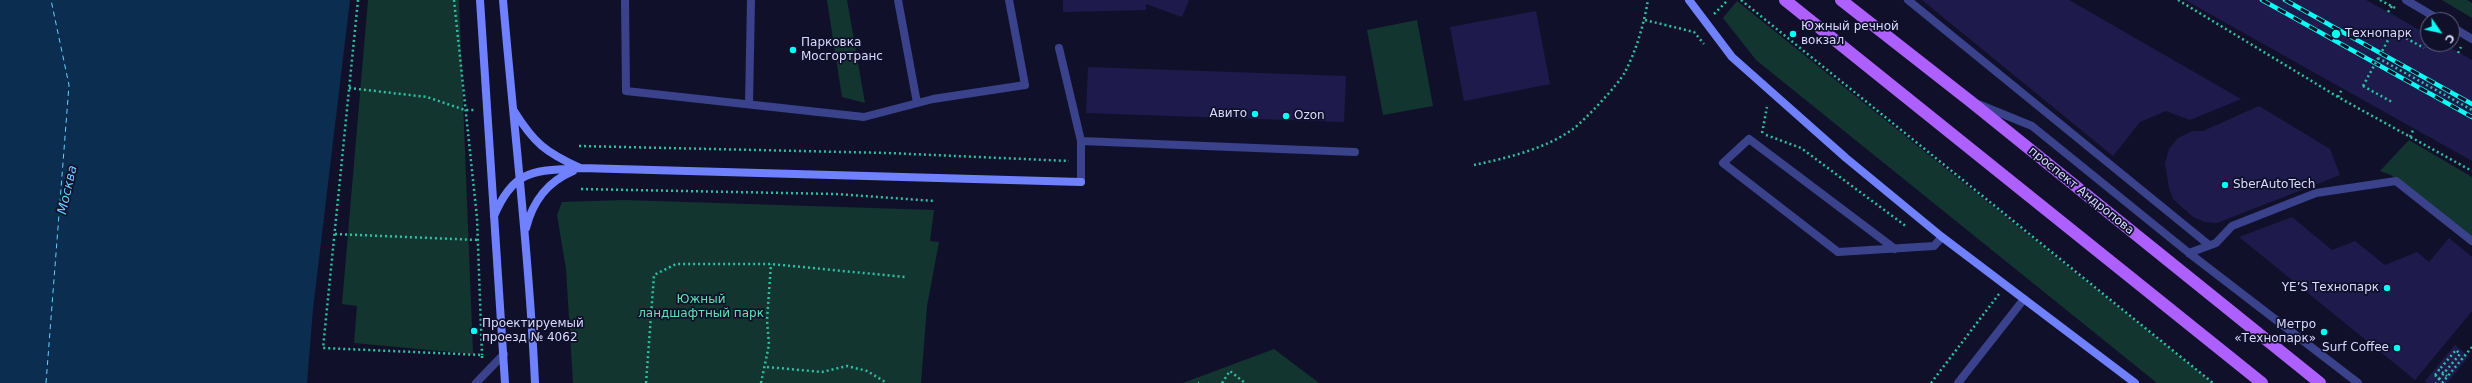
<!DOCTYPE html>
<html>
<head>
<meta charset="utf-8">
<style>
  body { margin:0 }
  #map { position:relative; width:2472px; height:383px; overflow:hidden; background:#11102b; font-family:"DejaVu Sans",sans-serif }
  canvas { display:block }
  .north { position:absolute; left:2420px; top:12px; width:40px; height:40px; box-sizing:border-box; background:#11102b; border:1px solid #616180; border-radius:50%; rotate:124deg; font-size:11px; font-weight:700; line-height:16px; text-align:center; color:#d9daff }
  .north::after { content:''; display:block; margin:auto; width:14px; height:18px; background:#05fff5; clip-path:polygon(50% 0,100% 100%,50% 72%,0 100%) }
</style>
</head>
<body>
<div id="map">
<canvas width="2472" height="383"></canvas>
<div class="north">С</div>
</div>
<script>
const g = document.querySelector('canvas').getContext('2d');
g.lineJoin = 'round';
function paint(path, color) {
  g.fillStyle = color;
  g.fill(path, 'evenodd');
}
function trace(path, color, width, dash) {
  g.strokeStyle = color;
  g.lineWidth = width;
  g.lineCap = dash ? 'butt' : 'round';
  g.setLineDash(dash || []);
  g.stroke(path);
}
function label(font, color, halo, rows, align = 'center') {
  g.font = font + ' "DejaVu Sans",sans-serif';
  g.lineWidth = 3.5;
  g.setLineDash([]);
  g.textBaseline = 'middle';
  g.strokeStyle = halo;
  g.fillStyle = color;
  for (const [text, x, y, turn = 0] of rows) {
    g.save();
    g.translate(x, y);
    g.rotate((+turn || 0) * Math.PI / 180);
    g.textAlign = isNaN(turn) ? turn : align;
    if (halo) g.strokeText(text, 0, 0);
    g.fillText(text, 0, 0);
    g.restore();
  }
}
paint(new Path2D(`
  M368,0h91l14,354 -119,-11 3,-37 -15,-2z
  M827,0h20l18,103 -23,-6z
  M2442,0h25l5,3v15z
  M1737,1l476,382h-56l-401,-323 -33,-42z
  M1417,20l16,86 -50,9 -16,-85z
  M2409,140l63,37v60l-81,-62 -11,-4z
  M624,200l310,10 -4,31 9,1 -12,64 -6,77h-348l-7,-114 -9,-54 5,-13z
  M1274,349l45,34h-136z`), '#13352f');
paint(new Path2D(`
  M0,0h350l-37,309 -6,74h-307z`), '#0b2d4f');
trace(new Path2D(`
  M46,383l23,-298 -18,-85`), '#67ceff', 1, [5, 4]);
paint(new Path2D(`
  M1063,0h126l-7,17 -36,-13v6l-83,2z
  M1922,0h147l172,99 -51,21 -24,-9 -26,11 -27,34z
  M2185,0h181l22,12 40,23v9h16l28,16v101z
  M1536,11l14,73 -86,17 -14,-74z
  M1088,67l258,9 -2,46 -258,-9z
  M2259,106l71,43 10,26 -123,48 -12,-1 -12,-5 -20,-18 -4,-11 -4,-25 4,-14 9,-11 14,-7h11z
  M2292,217l40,33 23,-9 30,24 32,-13 12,10 20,-24 23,19v54l-57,69 -176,-143z
  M2455,345l14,11 -22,27h-20l-2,-2z`), '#1e1b4c');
trace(new Path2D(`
  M358,0l-35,348 159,7v3
  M454,0l23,218 5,137
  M1741,0l472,383
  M2178,0l160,97 134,74
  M2380,0l17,9
  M2388,12l4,-6
  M1714,14l14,-14
  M1645,20l49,12 10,12
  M2393,31l31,17
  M2458,53l3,-6
  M2378,58l94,52
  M2363,86l29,16
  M349,88l78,9 38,13h10
  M2338,97l4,-8
  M1762,133l5,-26
  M1766,135l35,13 106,79
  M2410,137l4,-9
  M579,146l309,7 181,8
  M1474,165c33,-7 71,-16 99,-36 12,-9 45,-44 52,-57 11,-21 19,-48 23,-72
  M581,189l255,5 99,7
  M335,234l143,6
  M767,367l55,5 25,-6 20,5 20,12
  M2435,375l4,4 -3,4
  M2439,379l21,-25 -4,-4 -17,20
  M646,383l8,-108 22,-11h95l134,13
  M761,383l8,-38 -2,-25 4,-56
  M1198,383h1
  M1222,383l8,-12 15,12
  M1931,383l68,-89
  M2442,383l30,-36`), '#2cc1a3', 2.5, [2, 3]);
trace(new Path2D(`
  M625,0l1,91 238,26 69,-18 92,-14 -16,-85
  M898,0l19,103
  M1908,0l301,245
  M1059,48l22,93
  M749,104l2,-104
  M1081,182v-41l274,11
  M1895,249l-146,-110 -26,24 115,89 96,-6 8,-9
  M2189,253l27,-10 16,-17 84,-33 80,-12 76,60
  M476,383l28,-29
  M1958,383l66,-84`), '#39428b', 8);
trace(new Path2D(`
  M2406,0l34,20
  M2452,27l20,12
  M1978,104l54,22 157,127 169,130`), '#39428b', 8);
trace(new Path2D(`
  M480,0l25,383
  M503,0c11,128 26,255 32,383
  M1689,0l43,57 114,101 96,79 193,146
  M514,111c20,32 31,41 66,57
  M494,216c20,-48 41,-45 87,-48l500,14
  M526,228c7,-27 21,-46 47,-57`), '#7081ff', 8);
trace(new Path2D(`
  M1785,0l477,383
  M1841,0l129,101 350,282`), '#ad60ff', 12);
const rail = new Path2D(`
  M2262,0l210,117
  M2285,0l187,104`);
trace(rail, '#05fff5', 4.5);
trace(rail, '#11102b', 3, [9]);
trace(new Path2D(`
  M2363,86l30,-55
  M2435,375l4,-5 8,6`), '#2cc1a3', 2.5, [2, 3]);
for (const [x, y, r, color] of [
  [1793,34,4,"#05fff5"],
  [2336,34,5,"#05fff5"],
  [793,50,4,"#05fff5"],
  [1255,114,4,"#05fff5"],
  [1286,116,4,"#05fff5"],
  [2225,185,4,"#05fff5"],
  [2387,288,4,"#05fff5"],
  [474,331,4,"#05fff5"],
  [2324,332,4,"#05fff5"],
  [2397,348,4,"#05fff5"]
]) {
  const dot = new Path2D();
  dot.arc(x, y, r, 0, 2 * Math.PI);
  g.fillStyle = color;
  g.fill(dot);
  trace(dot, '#11102b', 1.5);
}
label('12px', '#d9daff', '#11102b', [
  ["Южный речной",1801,27],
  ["вокзал",1801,41],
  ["Технопарк",2345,34],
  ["Парковка",801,43],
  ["Мосгортранс",801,57],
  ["Авито",1247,114,"right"],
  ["Ozon",1294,116],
  ["SberAutoTech",2233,185],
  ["YE’S Технопарк",2379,288,"right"],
  ["Проектируемый",482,324],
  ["проезд № 4062",482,338],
  ["Метро",2316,325,"right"],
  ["«Технопарк»",2316,339,"right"],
  ["Surf Coffee",2389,348,"right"]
], 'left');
label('12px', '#d9daff', '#11102b', [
  ["проспект Андропова",2081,191,39]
]);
label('12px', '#60e5b1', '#11102b', [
  ["Южный",701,300],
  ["ландшафтный парк",701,314]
]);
label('italic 13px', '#67ceff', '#11102b', [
  ["Москва",68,190,-77]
]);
</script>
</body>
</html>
